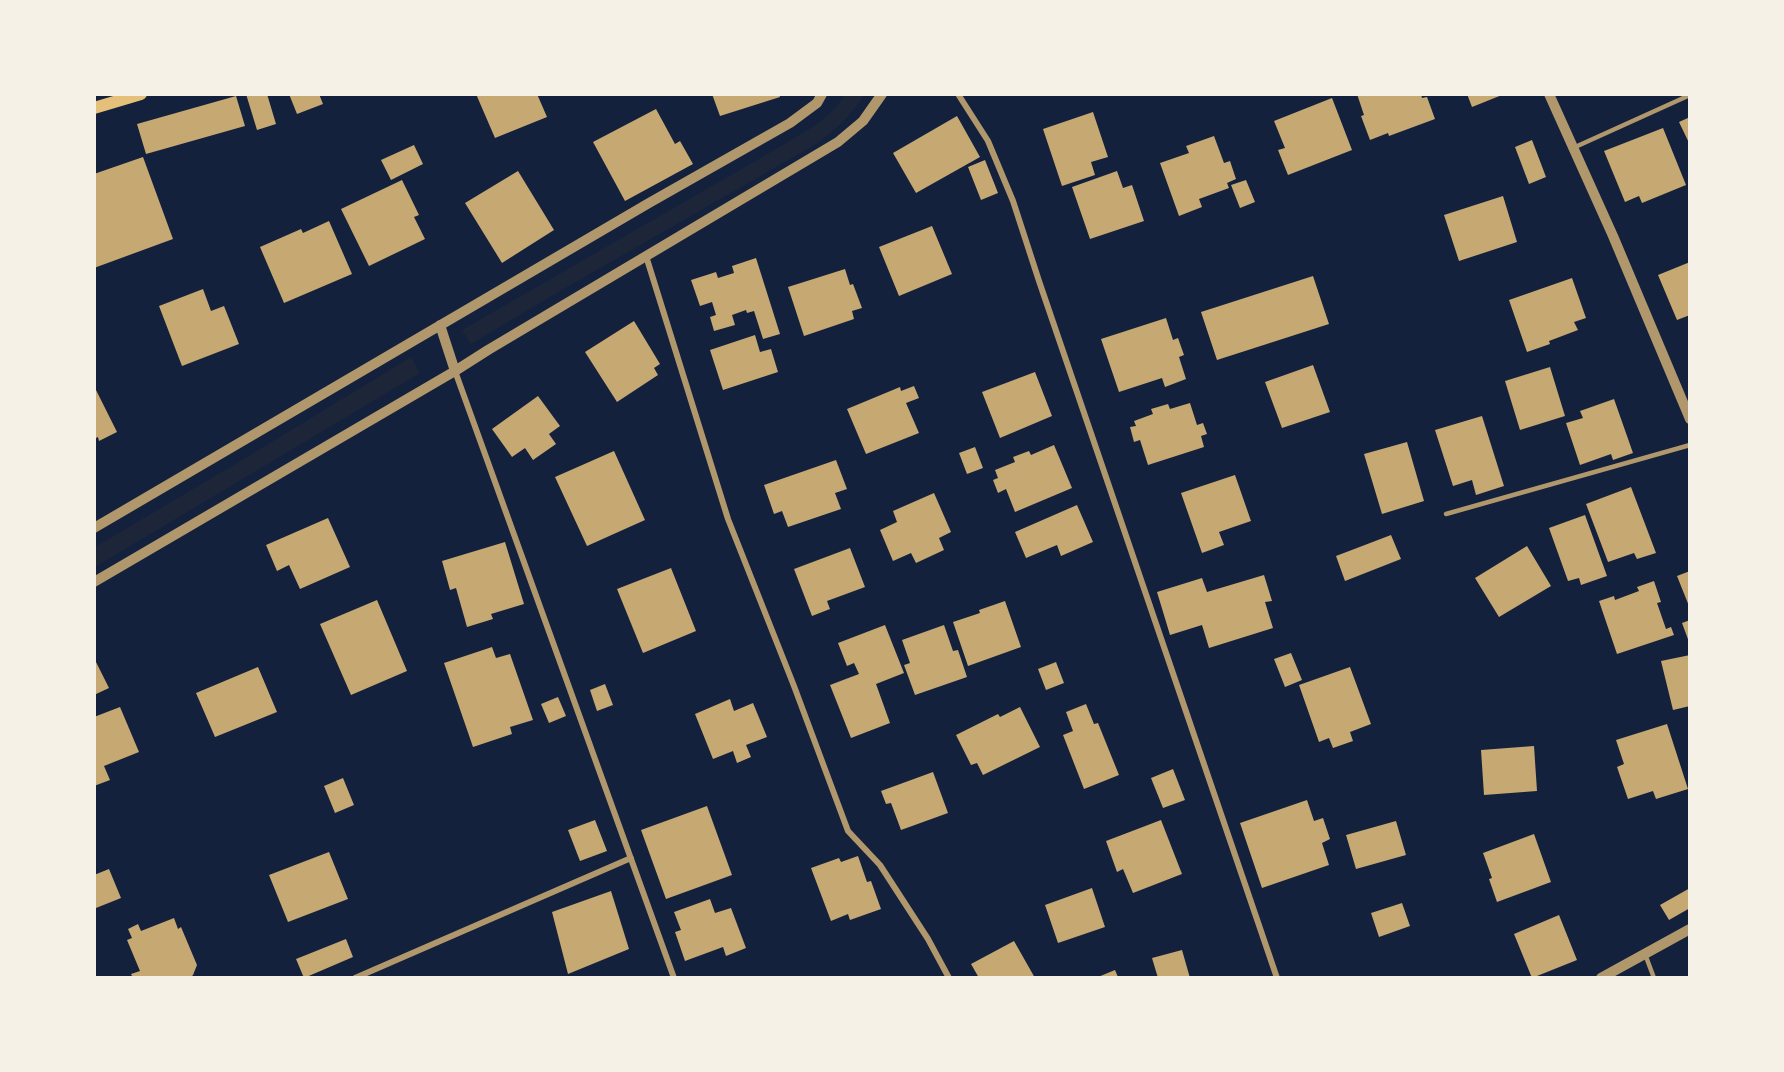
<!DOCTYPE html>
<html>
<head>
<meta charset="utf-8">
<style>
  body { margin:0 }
  #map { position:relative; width:1784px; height:1072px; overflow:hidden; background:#14213d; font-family:"Sofia Sans Condensed",sans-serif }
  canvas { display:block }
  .frame { position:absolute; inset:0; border:96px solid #f6f1e7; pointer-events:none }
</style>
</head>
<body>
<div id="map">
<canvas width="1784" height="1072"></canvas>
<div class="frame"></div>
</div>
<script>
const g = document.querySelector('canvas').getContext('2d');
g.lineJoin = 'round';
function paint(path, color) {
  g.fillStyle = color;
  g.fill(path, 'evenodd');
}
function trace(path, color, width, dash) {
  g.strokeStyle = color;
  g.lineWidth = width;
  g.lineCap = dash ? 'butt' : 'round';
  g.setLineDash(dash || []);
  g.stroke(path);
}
paint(new Path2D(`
  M844,95h20c-13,21 -28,34 -48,49l-268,154 -77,46 -9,-14 316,-182c21,-13 57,-31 66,-53z
  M411,357l9,16 -325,194v-20l144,-85z`), '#1d2539');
paint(new Path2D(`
  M246,94h21l9,30 -19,6z
  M289,94h30l4,10 -26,10z
  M476,94h61l10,23 -52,21z
  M712,94h67l1,3 -60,19z
  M1357,94h64l1,4 5,-1 8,22 -46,17 -1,-3 -18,7 -9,-24 3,-1z
  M1467,94h35v1l-30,12z
  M236,96l9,30 -99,28 -9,-30z
  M1332,98l20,52 -64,25 -10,-25 7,-2 -11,-27z
  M656,109l19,35 5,-3 13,23 -68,37 -32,-59z
  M1093,112l15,45 -17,5 4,13 -33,11 -19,-57z
  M957,116l23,41 -64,36 -23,-40z
  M1690,117v28l-11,-23z
  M1663,128l23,57 -44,18 -3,-7 -14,6 -21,-51z
  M1214,136l10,27 6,-2 6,18 -9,4 2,5 -30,11 3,8 -23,9 -19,-53 29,-10 -3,-7z
  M1532,140l14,37 -17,7 -14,-37z
  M414,145l9,19 -32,16 -10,-20z
  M143,157l30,82 -79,29v-94z
  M985,160l13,33 -17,7 -13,-33z
  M518,171l36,59 -52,33 -37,-60z
  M1117,171l6,17 9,-3 12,36 -54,18 -18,-52z
  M402,180l17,35 -5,2 11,22 -56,27 -28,-57z
  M1246,180l9,22 -15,6 -9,-23z
  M1503,196l14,46 -58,19 -15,-46z
  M329,221l23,53 -68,29 -24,-56 41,-18 2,4z
  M932,226l20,48 -53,22 -20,-49z
  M756,258l24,76 -17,5 -9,-28 -7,2 -1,-3 -14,5 3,10 -21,6 -4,-14 6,-2 -4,-13 -12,4 -9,-26 25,-8 2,6 16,-5 -2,-7z
  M1690,262v53l-13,5 -19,-45z
  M845,269l5,16 3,-1 9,24 -10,3 2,8 -50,17 -16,-49z
  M1313,276l16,48 -112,36 -16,-48z
  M1572,278l14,40 -12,4 4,8 -29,11 1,3 -23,8 -18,-52z
  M203,289l8,22 13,-5 15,38 -57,22 -23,-60z
  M1166,318l7,22 5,-2 6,17 -5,2 7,22 -21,8 -3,-9 -43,14 -18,-53z
  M634,321l26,43 -6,4 4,7 -41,27 -32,-50z
  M755,335l5,17 11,-3 7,23 -55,18 -13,-40z
  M1313,365l17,47 -48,16 -17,-46z
  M1550,367l15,49 -45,14 -15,-49z
  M1035,372l17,44 -52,22 -18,-46z
  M94,386l23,46 -18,9 -1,-4 -4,2z
  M914,386l5,12 -13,5 13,30 -53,21 -19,-45 53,-22 1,4z
  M538,396l22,30 -11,8 7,10 -23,16 -8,-12 -13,9 -20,-28z
  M1614,399l19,54 -20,7 -2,-6 -31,11 -14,-42 17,-5 -3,-7z
  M1190,403l7,22 6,-2 4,11 -6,2 3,11 -56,18 -8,-25 -6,2 -4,-15 6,-1 -2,-5 19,-7 -2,-5 17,-5 2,5z
  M1482,416l22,70 -28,9 -4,-15 -19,6 -18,-56z
  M1407,442l17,59 -42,13 -18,-60z
  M1054,445l18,43 -57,24 -9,-23 -8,4 -5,-13 5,-2 -3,-8 20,-8 -2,-5 16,-6 2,4z
  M975,447l8,21 -16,6 -8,-21z
  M614,451l31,69 -58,26 -32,-69z
  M836,460l11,29 -12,4 6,16 -53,18 -6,-16 -8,3 -10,-29z
  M1235,475l16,46 -32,11 5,13 -22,8 -21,-60z
  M1631,487l25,66 -19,6 -3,-6 -26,9 -22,-58z
  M934,493l17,39 -12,6 5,12 -28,13 -5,-10 -18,8 -13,-31 17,-8 -4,-11z
  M1077,505l16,37 -32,14 -4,-11 -31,13 -11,-26z
  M1585,515l22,61 -26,9 -2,-7 -11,3 -19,-53z
  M328,518l22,49 -50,22 -11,-24 -12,6 -11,-26z
  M1391,535l10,24 -56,22 -9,-25z
  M505,542l19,62 -33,10 2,5 -26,8 -11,-39 -6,2 -8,-29z
  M1527,546l24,40 -52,31 -24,-39z
  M850,548l15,39 -38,14 3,8 -18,7 -18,-47z
  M671,568l25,63 -53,22 -26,-64z
  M1690,571v35h-1l-12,-30z
  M1264,575l8,26 -7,1 8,26 -64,20 -7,-23 -32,10 -13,-43 45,-14 5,14z
  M1654,581l7,21 -4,1 9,26 5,-2 3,8 -57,19 -18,-53 15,-5 1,4 24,-9 -2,-4z
  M377,600l30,71 -56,24 -31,-71z
  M1005,601l16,46 -53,19 -15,-44 27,-9 -1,-3z
  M1690,620v22h-1l-7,-19z
  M885,625l19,48 -28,11 14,39 -39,15 -21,-53 29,-11 -5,-11 -7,3 -9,-23z
  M944,625l9,26 5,-1 9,27 -52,18 -11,-30 6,-2 -8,-23z
  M492,647l4,11 14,-4 23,66 -23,7 2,7 -39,13 -29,-84z
  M1291,653l11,27 -17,7 -11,-28z
  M1690,655v51l-17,4 -12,-49z
  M94,658l15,30 -15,7z
  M1056,662l8,21 -18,7 -8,-21z
  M258,667l19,45 -62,25 -19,-44z
  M1350,667l21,57 -21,8 3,9 -20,7 -4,-10 -10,4 -20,-57z
  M605,684l8,21 -16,6 -7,-21z
  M558,697l8,19 -17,7 -8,-19z
  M730,699l4,12 19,-8 14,34 -21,8 5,12 -14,6 -4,-12 -20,8 -18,-45z
  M1086,704l8,20 4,-1 21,52 -35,14 -21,-54 10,-4 -7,-19z
  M120,707l19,45 -35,14 6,14 -16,6v-69z
  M1020,707l20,40 -57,28 -6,-12 -6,2 -15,-30 42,-21 2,3z
  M1667,724l21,65 -32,10 -3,-8 -25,8 -11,-32 7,-3 -8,-24z
  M1534,746l3,45 -53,4 -3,-45z
  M1173,769l12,31 -22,8 -12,-30z
  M933,772l15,41 -47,17 -10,-27 -5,1 -5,-13z
  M343,778l11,27 -19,8 -11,-27z
  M1307,800l7,21 9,-3 7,21 -8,4 7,22 -67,23 -22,-65z
  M707,806l25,69 -66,24 -25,-69z
  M595,820l12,31 -27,10 -12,-31z
  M1161,820l21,54 -49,19 -10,-24 -6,3 -11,-31z
  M1396,821l10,34 -50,14 -10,-34z
  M1534,834l17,48 -54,20 -8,-23 3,-1 -9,-25z
  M329,852l19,47 -60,23 -19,-47z
  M858,856l9,26 4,-1 10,28 -31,11 -2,-6 -17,7 -20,-53 28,-10 2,4z
  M109,869l12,29 -25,10 -2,-33z
  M1092,888l13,39 -47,16 -13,-38z
  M1690,888v20l-21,12 -9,-15z
  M611,891l18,58 -61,25 -16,-62z
  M710,899l5,14 16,-5 15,40 -20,8 -3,-9 -38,14 -10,-29 6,-2 -7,-18z
  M1402,903l8,23 -31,11 -8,-24z
  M1559,915l18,45 -45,18 -18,-44z
  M174,918l4,11 3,-2 16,38 -4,10 -3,3h-57l-2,-4 9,-3 -13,-31 5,-2 -4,-9 10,-5 3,7z
  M346,939l7,18 -49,21 -8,-19z
  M1014,941l21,37h-56l-8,-14z
  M1182,950l8,28h-32l-6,-20z
  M1115,970l3,7h-20z`), '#c6a872');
trace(new Path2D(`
  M1573,148l117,-53
  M1446,514l244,-69
  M1645,954l9,24`), '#b1986c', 4.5);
trace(new Path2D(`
  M958,94l30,47 25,60 26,80 238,697
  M646,256l82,263 66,167 54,145 32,34 48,74 21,39
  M455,371l219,607
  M355,978l276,-120`), '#b1986c', 6);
trace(new Path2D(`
  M1549,94l64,142 77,183
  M440,325l15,46
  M94,528l555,-325 141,-80 27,-20 5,-9
  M94,582l361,-211 33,-21 350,-208 25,-21 19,-27
  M1601,978l89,-49`), '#b1986c', 10);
trace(new Path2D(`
  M94,108l47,-14`), '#e5c07b', 12);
</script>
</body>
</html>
